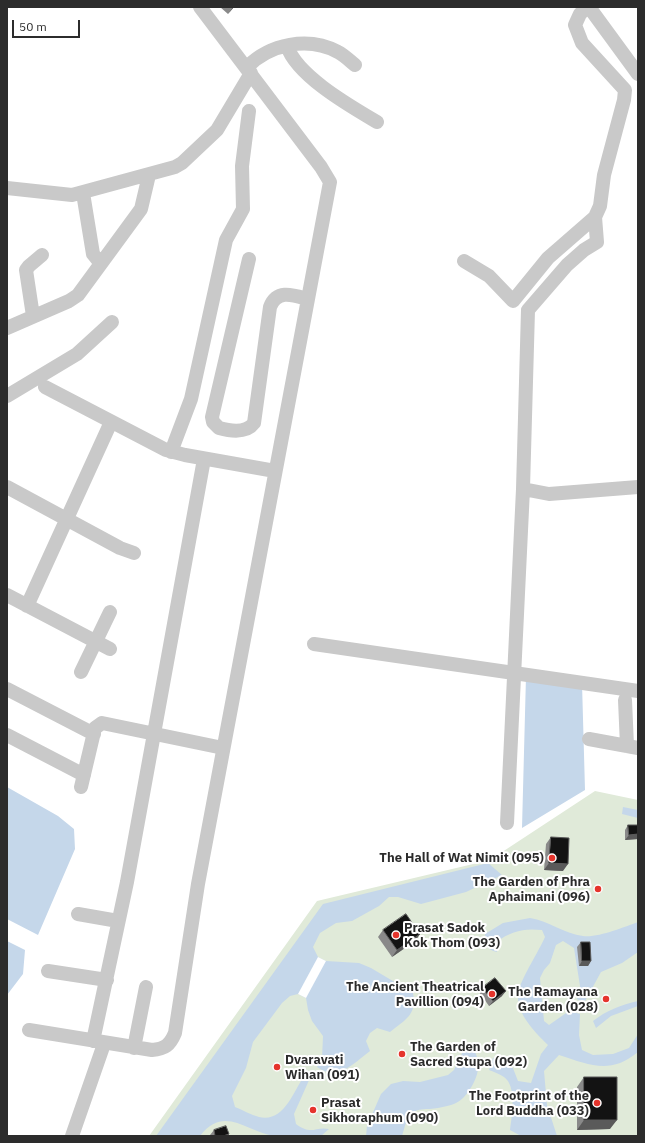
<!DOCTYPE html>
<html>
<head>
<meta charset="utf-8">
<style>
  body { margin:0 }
  #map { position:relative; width:645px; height:1143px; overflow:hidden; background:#fff; font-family:"IBM Plex Sans",sans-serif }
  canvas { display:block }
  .frame { position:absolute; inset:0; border:8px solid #2c2c2c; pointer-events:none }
  .scale { position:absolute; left:12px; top:20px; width:68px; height:18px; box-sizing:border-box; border:2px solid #2c2c2c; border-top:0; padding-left:5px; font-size:12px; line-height:14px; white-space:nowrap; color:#2c2c2c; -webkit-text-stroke:3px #fff; paint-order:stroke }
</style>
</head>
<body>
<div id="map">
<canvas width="645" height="1143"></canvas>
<div class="frame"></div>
<div class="scale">50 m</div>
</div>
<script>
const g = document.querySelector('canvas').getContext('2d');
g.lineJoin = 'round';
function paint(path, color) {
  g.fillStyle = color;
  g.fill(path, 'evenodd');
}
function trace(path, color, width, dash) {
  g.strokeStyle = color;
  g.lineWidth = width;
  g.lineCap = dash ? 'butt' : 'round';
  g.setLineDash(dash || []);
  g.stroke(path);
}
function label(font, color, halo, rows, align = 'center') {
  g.font = font + ' "IBM Plex Sans",sans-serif';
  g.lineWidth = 4;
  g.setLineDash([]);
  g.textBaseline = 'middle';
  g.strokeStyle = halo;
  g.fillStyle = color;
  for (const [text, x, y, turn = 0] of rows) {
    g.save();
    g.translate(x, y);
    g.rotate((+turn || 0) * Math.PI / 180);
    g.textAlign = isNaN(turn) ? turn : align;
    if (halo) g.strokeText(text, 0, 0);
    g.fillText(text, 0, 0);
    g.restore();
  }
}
paint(new Path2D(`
  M595,791l43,9v336h-489l168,-235 173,-41z`), '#e0ead9');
paint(new Path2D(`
  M526,676l56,7 3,107 -63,38z
  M7,787l51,29 16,13 1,20 -37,86 -31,-16z
  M623,807l15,3v8l-16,-4z
  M488,863l14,12 -36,17 -45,12 -23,-7h-9l-10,9 -27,15 -16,2 -16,10 -7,14 5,10 8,4 33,2 12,5 42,25c4,22 -7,26 -23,39l-13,-4 -7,5 -4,8 4,10c-16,12 -32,31 -53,16l5,-8 1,-23 -11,-15 -4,-11 -2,-12 -8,-4 -8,2 -8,7 -29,39 -7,26 -14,28 3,11c8,3 16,8 24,10 24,6 34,-24 45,-41l6,2 -16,36 2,10c16,12 19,2 33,5l-8,7c-15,0 -31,2 -46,0 -28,-3 -50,-32 -75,0h-44l167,-232z
  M530,918c19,3 35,16 53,18 15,2 41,-9 55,-14v30l-16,11 -21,9 -17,31 -7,-4 3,-13 -6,-38 -11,-7 -7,4 -6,18 -6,7 -4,8 4,43 5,4 20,-14 11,3 -1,21 3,15 11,5 20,-1 16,-6 9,-14v18c-28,23 -48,13 -79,3l-15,16 3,34 10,31h-36l-11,-6c2,-14 7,-44 -6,-53 -4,-3 -10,-5 -15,-7l4,-12h16l9,23 13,2 10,-29 7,-9c-13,-13 -35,-34 -29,-55 3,-13 20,-39 26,-53l-3,-7c-19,-2 -30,1 -46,12l1,10c-11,-2 -11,-8 -12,-18l18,-11z
  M7,941l18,9 -2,24 -16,21z
  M638,1001v5l-27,10 -15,12 -3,-7c14,-11 28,-16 45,-20z
  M464,1049l11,3c5,10 4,20 -1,30 -11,22 -21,24 -44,27 -5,0 -12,0 -16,3 -8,5 -9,15 -12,24h-36l1,-10 14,-32 10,-10 12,-3 17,1 28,-7 6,-5z`), '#c5d7ea');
paint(new Path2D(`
  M318,957l8,4 -20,37 -8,-4z`), '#fff');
trace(new Path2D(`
  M589,7l49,67
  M287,46c10,30 63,60 90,76
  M247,67c23,-23 61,-31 91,-15 6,3 12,9 17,13
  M7,188l65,7 103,-28 7,-4 35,-33 34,-57
  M83,193l10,61 8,10
  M249,259l-37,158 1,5 6,6c11,3 27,6 35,-5l16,-116c7,-18 23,-12 37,-8
  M464,261l25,15 24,25 35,-43 47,-41 5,-11 4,-31 20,-75 1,-10 -43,-47 -7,-18 5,-11 7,-7
  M33,316l-7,-46 3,-4 13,-11
  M7,328l62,-27 9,-6 63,-86 8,-34
  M45,387l121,63 19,5 90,16
  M7,396l70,-42 35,-32
  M171,452l20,-53 35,-159 17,-31 -1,-43 7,-55
  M7,487l113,61 14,5
  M523,489l26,5 89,-7
  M7,595l103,54
  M27,606l84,-184
  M314,644l324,47
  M81,672l29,-60
  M7,689l87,45
  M625,700l2,46
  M7,735l77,40
  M589,739l49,9
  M81,787l14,-59 7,-5 121,25
  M507,823l16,-334 5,-179 39,-45 17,-15 13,-8 -2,-25
  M78,914l40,7
  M48,971l59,9
  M29,1030l123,20c13,-1 18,-5 23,-17l23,-149 132,-702 -9,-15 -121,-160
  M93,1041l34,-159 77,-423
  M134,1048l12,-61
  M72,1136l32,-92`), '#c9c9c9', 14);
paint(new Path2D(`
  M220,7h14l-6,7z
  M628,825h10v14l-13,1v-10z
  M551,837l12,34 -19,-1 2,-26z
  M383,930l37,4 -5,7 -23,16 -14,-20z
  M581,942l10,19 -3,5h-9l-2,-19z
  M482,988l20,8 -13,10 -10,-14z
  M584,1077l26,52 -33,1v-43z
  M214,1130l15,4 -1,2h-18v-1z`), '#898989');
paint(new Path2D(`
  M233,7h1l-6,7z
  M638,834v5l-13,1 4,-5z
  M549,863l19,1 -5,7 -19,-1z
  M420,934l-5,7 -23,16 5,-7z
  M582,961h9l-3,5h-9z
  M506,991l-4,5 -13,10 4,-5z
  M584,1120h33l-7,9 -33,1z`), '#5a5a5a');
const building = new Path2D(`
  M628,825h10v9l-9,1z
  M551,837l18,1 -1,26 -19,-1z
  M406,914l14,20 -23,16 -14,-20z
  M581,942h9l1,19h-9z
  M495,978l11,13 -13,10 -11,-13z
  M584,1077h33v43h-33z
  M226,1126l3,8 -6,2h-8l-1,-6z`);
paint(building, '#131313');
trace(building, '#5a5a5a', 1);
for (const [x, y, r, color] of [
  [552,858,4,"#e5342c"],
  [598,889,4,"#e5342c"],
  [396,935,4,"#e5342c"],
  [492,994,4,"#e5342c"],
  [606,999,4,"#e5342c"],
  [402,1054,4,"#e5342c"],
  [277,1067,4,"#e5342c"],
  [597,1103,4,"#e5342c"],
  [313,1110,4,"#e5342c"]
]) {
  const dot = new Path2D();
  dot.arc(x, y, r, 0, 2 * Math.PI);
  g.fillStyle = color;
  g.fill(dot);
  trace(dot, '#fff', 1.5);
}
label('bold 13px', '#2c2c2c', '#fff', [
  ["The Hall of Wat Nimit (095)",544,858],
  ["The Garden of Phra",590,882],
  ["Aphaimani (096)",590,897],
  ["Prasat Sadok",404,928,"left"],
  ["Kok Thom (093)",404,943,"left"],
  ["The Ancient Theatrical",484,987],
  ["Pavillion (094)",484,1002],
  ["The Ramayana",598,992],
  ["Garden (028)",598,1007],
  ["The Garden of",410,1047,"left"],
  ["Sacred Stupa (092)",410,1062,"left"],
  ["Dvaravati",285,1060,"left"],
  ["Wihan (091)",285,1075,"left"],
  ["The Footprint of the",589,1096],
  ["Lord Buddha (033)",589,1111],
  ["Prasat",321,1103,"left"],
  ["Sikhoraphum (090)",321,1118,"left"]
], 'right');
</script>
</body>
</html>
